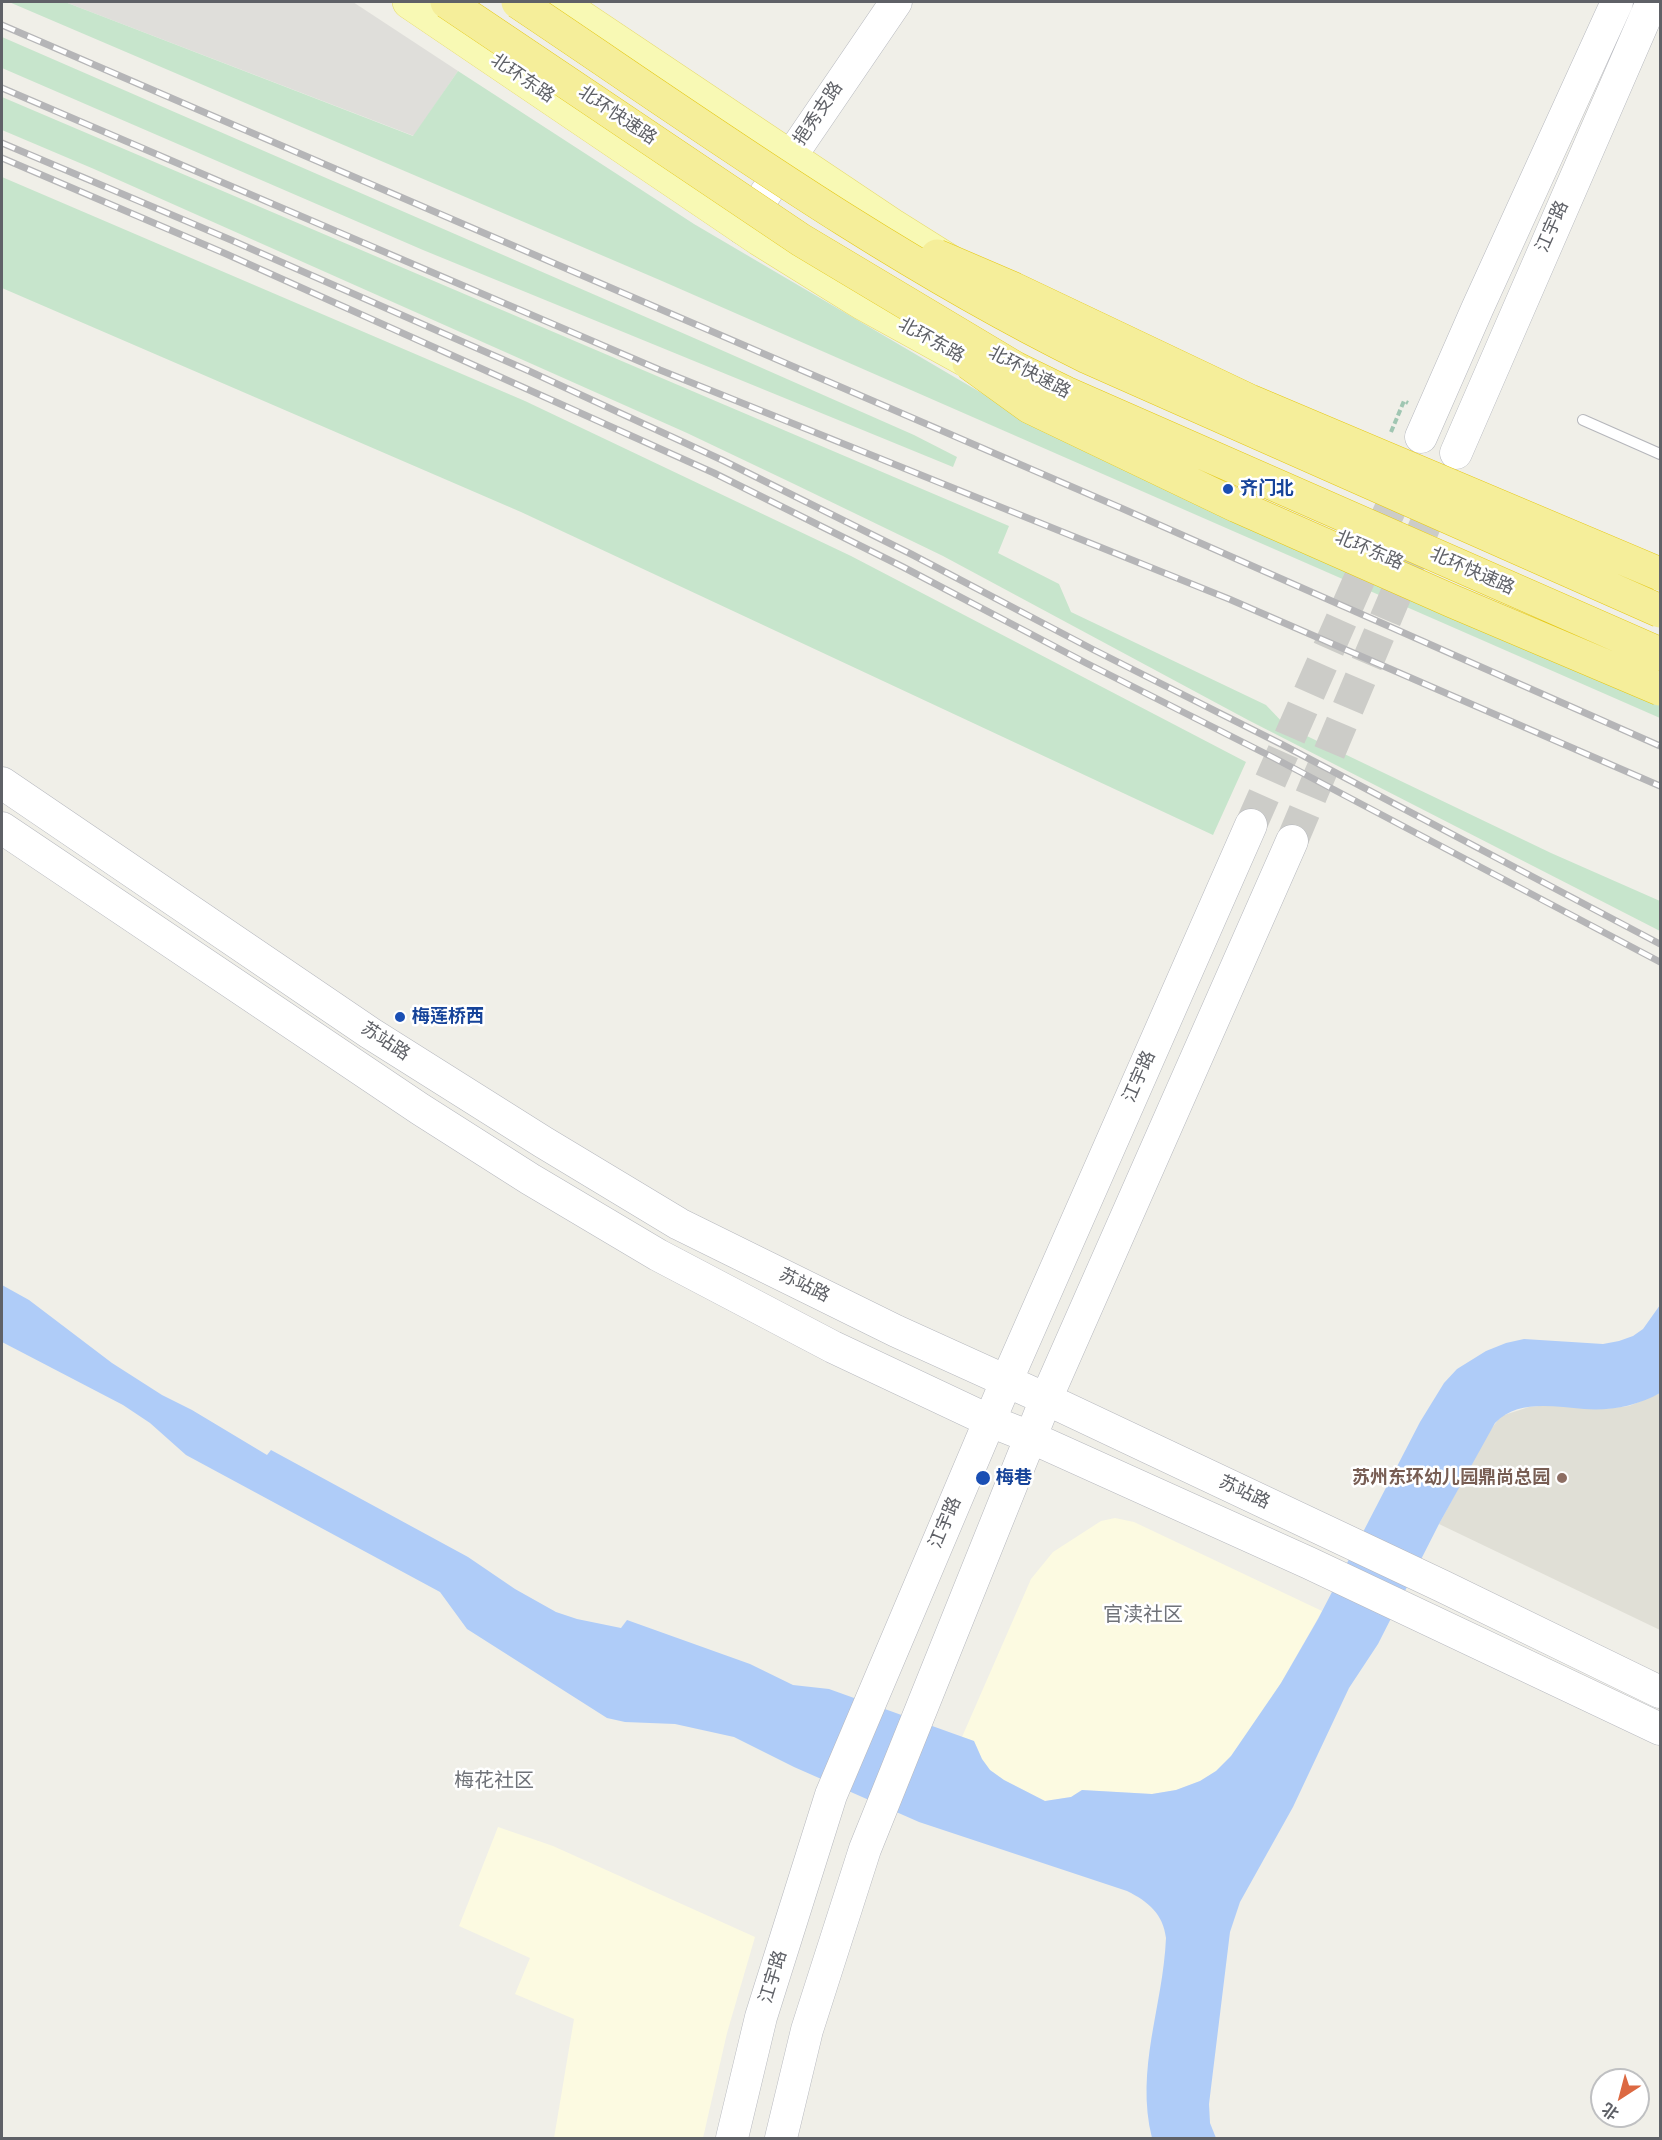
<!DOCTYPE html>
<html>
<head>
<meta charset="utf-8">
<style>
  body { margin:0 }
  #map { position:relative; width:1662px; height:2140px; overflow:hidden; background:#f0efe8; font-family:"Roboto Condensed","Noto Sans SC",sans-serif }
  canvas { display:block }
  .frame { position:absolute; inset:0; border:3px solid #5f6167; pointer-events:none }
  .north { position:absolute; left:1590px; top:2068px; width:60px; height:60px; box-sizing:border-box; background:#fff; border:2px solid #bfc0c2; border-radius:50%; rotate:216deg; font-size:16px; font-weight:700; line-height:24px; text-align:center; color:#5f6167 }
  .north::after { content:''; display:block; margin:auto; width:21px; height:27px; background:#dc6942; clip-path:polygon(50% 0,100% 100%,50% 72%,0 100%) }
</style>
</head>
<body>
<div id="map">
<canvas width="1662" height="2140"></canvas>
<div class="frame"></div>
<div class="north">北</div>
</div>
<script>
const g = document.querySelector('canvas').getContext('2d');
g.lineJoin = 'round';
function paint(path, color) {
  g.fillStyle = color;
  g.fill(path, 'evenodd');
}
function trace(path, color, width, dash) {
  g.strokeStyle = color;
  g.lineWidth = width;
  g.lineCap = dash ? 'butt' : 'round';
  g.setLineDash(dash || []);
  g.stroke(path);
}
function label(font, color, halo, rows, align = 'center') {
  g.font = font + ' "Roboto Condensed","Noto Sans SC",sans-serif';
  g.lineWidth = 5;
  g.setLineDash([]);
  g.textBaseline = 'middle';
  g.strokeStyle = halo;
  g.fillStyle = color;
  for (const [text, x, y, turn = 0] of rows) {
    g.save();
    g.translate(x, y);
    g.rotate((+turn || 0) * Math.PI / 180);
    g.textAlign = isNaN(turn) ? turn : align;
    if (halo) g.strokeText(text, 0, 0);
    g.fillText(text, 0, 0);
    g.restore();
  }
}
paint(new Path2D(`
  M1115,1518l19,4 188,89 -41,72 -32,49 -18,24 -15,15 -16,10 -24,9 -24,4 -70,-4 -11,7 -26,4 -41,-21 -14,-10 -8,-11 -8,-18 -12,-4 69,-158 22,-27 48,-31z
  M498,1827l55,19 202,91 -28,96 -24,105h-149l20,-119 -59,-25 15,-36 -71,-32z`), '#fcfae1');
paint(new Path2D(`
  M65,2h288l105,69 -44,65z`), '#dfdeda');
paint(new Path2D(`
  M1660,1393v237l-221,-106 49,-91 13,-17 28,-9 20,-2 55,4 25,-3z`), '#e0dfd6');
paint(new Path2D(`
  M9,2h56l348,134 45,-65 236,153 308,181 658,290v23l-998,-437z
  M2,37l692,301 220,97 43,22 -4,10 -530,-217 -421,-182z
  M2,97l1007,429 -11,27 61,31 12,28 195,93 20,21 265,127 109,48v30l-412,-211 -305,-164 -151,-73 -105,-50 -593,-264 -92,-39z
  M2,177l523,224 326,155 395,206 -33,73 -692,-323 -519,-224z`), '#c7e5cc');
paint(new Path2D(`
  M2,1285l27,15 83,63 50,32 30,15 75,45 4,-5 197,107 47,32 41,23 21,7 44,9 6,-8 123,44 43,21 36,4 145,52 8,18 8,11 14,10 41,21 26,-4 11,-7 70,4 24,-4 24,-9 16,-10 15,-15 50,-73 37,-64 102,-197 24,-39 13,-14 29,-18 20,-8 18,-4 79,5 16,-3 14,-5 10,-7 17,-24v88c-23,13 -50,18 -76,16 -31,-2 -65,-10 -89,14l-56,101 -61,120 -29,44 -56,119 -53,95 -10,30 -21,172 1,19 6,15h-64c-17,-69 11,-131 14,-200 -3,-24 -17,-36 -39,-47l-208,-69 -125,-55 -60,-30 -59,-13 -50,-2 -18,-4 -140,-89 -27,-37 -254,-137 -36,-32 -27,-18 -121,-63z`), '#afccf8');
trace(new Path2D(`
  M1251,825l156,-354
  M1292,841l150,-356`), '#ccccc8', 32, [32, 16]);
const lane = new Path2D(`
  M1583,420l77,34`);
const secondary = new Path2D(`
  M742,228l154,-226
  M1421,437l57,-130 139,-305
  M1456,453l196,-451
  M2,783l368,250 173,109 136,82 217,107 150,68 396,187 218,106
  M2,828l418,281 110,70 128,76 175,92 157,74 40,16 279,126 351,166
  M732,2138l29,-121 70,-222 175,-413 245,-557
  M781,2138l26,-108 58,-181 181,-450 246,-558`);
const primary = new Path2D(`
  M409,2l350,237 103,64 131,72
  M559,2l333,223 70,44`);
trace(lane, '#b5b6bb', 12);
trace(secondary, '#b6b8be', 33);
trace(primary, '#e7da6a', 34);
trace(new Path2D(`
  M1391,432l13,-31 4,2`), '#a0c6b2', 4, [6, 3]);
trace(lane, '#fff', 10);
trace(secondary, '#fff', 32);
trace(primary, '#f8f9b4', 33);
const rail = new Path2D(`
  M2,25l1119,483 539,238
  M2,88l658,282 569,229 431,187
  M2,143l229,97 298,131 193,89 189,94 181,95 191,96 377,199
  M2,158l222,95 490,220 189,94 183,96 190,96 384,203`);
trace(rail, '#b5b5b7', 7);
trace(rail, '#fff', 4.5, [14]);
const highwayBridge = new Path2D(`
  M447,2l354,238 214,128 51,25 594,261
  M518,2c185,124 368,256 569,355l573,254
  M937,256l77,33 236,112 410,173
  M969,363l61,44 207,99 215,95 208,88`);
trace(highwayBridge, '#e5c813', 34, []);
trace(highwayBridge, '#f5ee9a', 33);
for (const [x, y, r, color] of [
  [1228,489,6,"#1a4fb4"],
  [400,1017,6,"#1a4fb4"],
  [983,1478,8,"#1a4fb4"],
  [1562,1478,6,"#8d6e63"]
]) {
  const dot = new Path2D();
  dot.arc(x, y, r, 0, 2 * Math.PI);
  g.fillStyle = color;
  g.fill(dot);
  trace(dot, '#fff', 2);
}
label('18px', '#5f6167', '#fff', [
  ["北环东路",522,79,34],
  ["挹秀支路",819,114,-56],
  ["北环快速路",617,116,34],
  ["江宇路",1553,227,-66],
  ["北环东路",931,341,29],
  ["北环快速路",1029,373,28],
  ["北环东路",1369,551,23],
  ["北环快速路",1472,572,24],
  ["苏站路",385,1042,33],
  ["江宇路",1140,1077,-66],
  ["苏站路",804,1286,26],
  ["苏站路",1244,1493,25],
  ["江宇路",946,1523,-67],
  ["江宇路",774,1977,-73]
]);
label('bold 18px', '#164399', '#fff', [
  ["齐门北",1240,489],
  ["梅莲桥西",412,1017],
  ["梅巷",996,1478]
], 'left');
label('bold 18px', '#785e54', '#fff', [
  ["苏州东环幼儿园鼎尚总园",1550,1478]
], 'right');
label('20px', '#707379', '#fff', [
  ["官渎社区",1143,1616],
  ["梅花社区",494,1782]
]);
</script>
</body>
</html>
